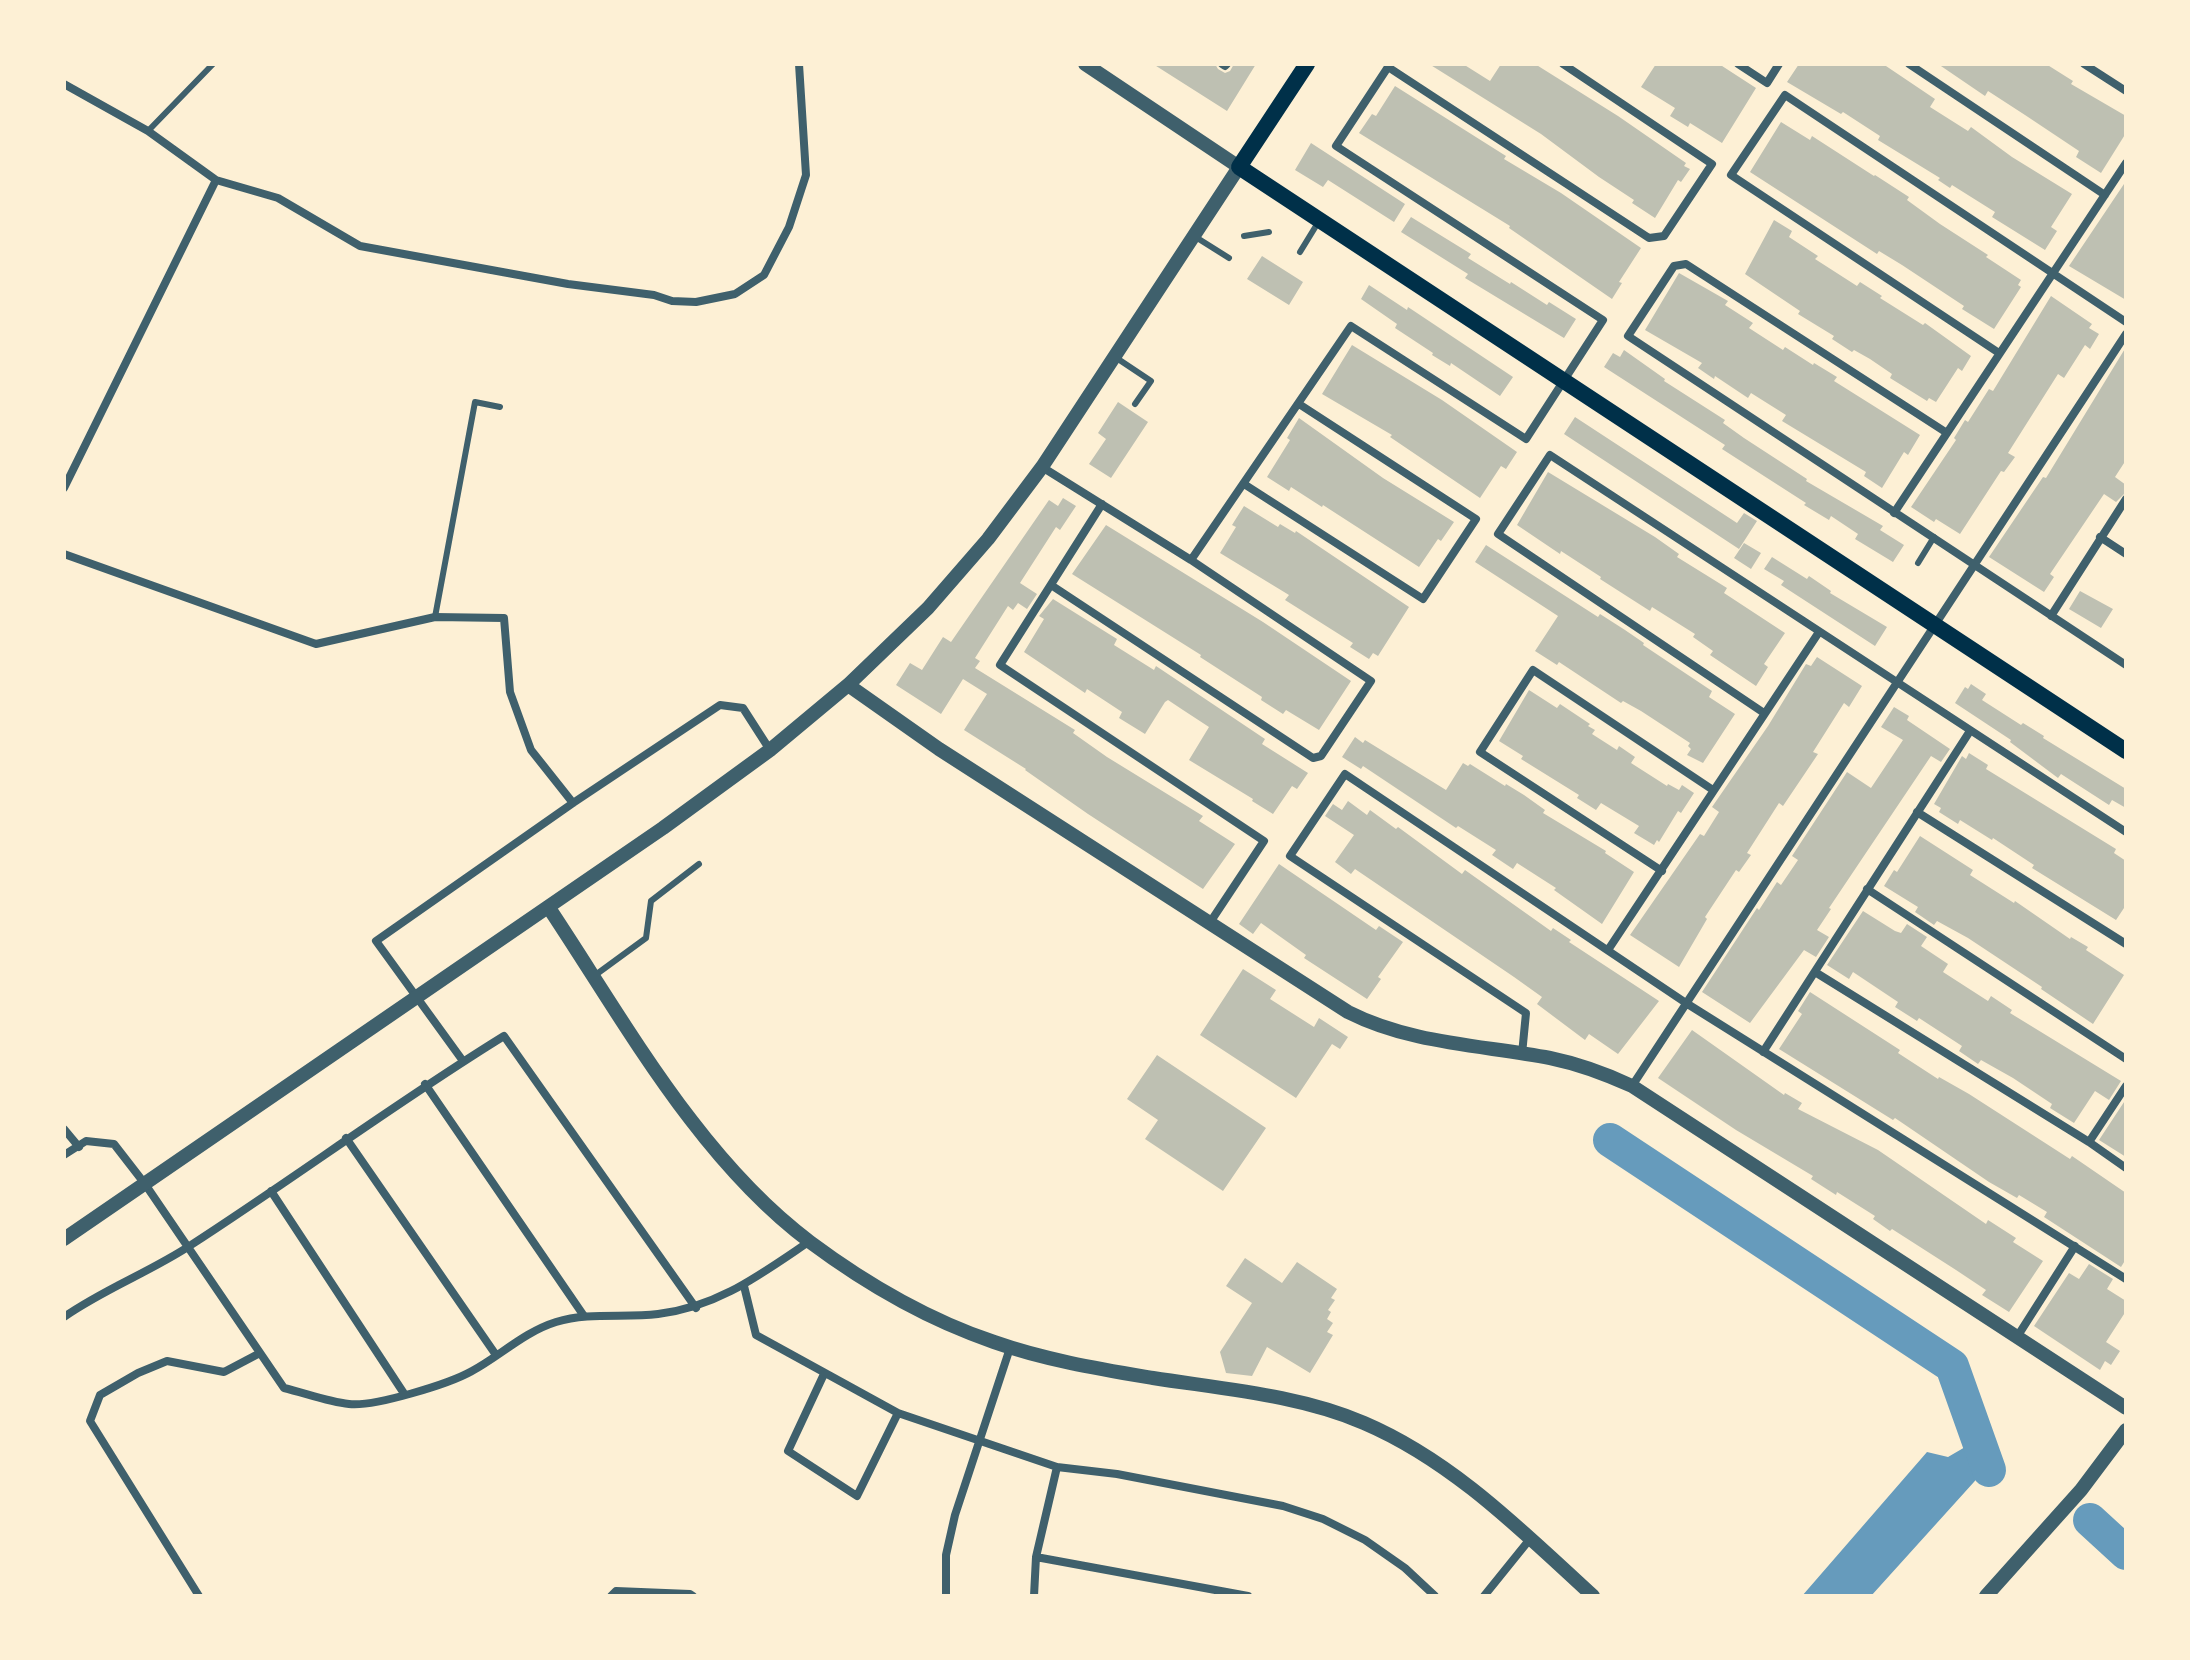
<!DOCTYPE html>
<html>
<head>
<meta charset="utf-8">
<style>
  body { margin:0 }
  #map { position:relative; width:2190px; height:1660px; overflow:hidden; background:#fdf0d5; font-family:"IBM Plex Sans",sans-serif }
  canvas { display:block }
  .frame { position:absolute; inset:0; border:66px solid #fdf0d5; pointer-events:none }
</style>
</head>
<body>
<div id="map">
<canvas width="2190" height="1660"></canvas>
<div class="frame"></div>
</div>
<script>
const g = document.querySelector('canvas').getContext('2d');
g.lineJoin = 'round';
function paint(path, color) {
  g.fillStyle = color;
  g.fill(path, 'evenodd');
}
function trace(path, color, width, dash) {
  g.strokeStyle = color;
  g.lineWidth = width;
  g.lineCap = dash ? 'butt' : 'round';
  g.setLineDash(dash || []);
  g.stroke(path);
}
paint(new Path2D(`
  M1972,1443l11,29 -112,124h-69l125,-144 21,5z`), '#669bbc');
trace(new Path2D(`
  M1610,1140l342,226 37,104
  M2090,1520l36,33`), '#669bbc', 34);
paint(new Path2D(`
  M1153,64h62l3,5 7,4 5,-2 4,-7h22l-29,47z
  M1429,64h34l27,17 11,-17h34l83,52 68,47 -2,3 6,3 -9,13 -3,-2 -23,38 -23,-15 2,-3 -35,-23 -58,-43z
  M1656,64h63l37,24 -34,55 -32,-20 -2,4 -18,-11 5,-8 -34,-21z
  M1799,64h84l52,35 -5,8 38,24 3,-4 41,30 60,37 -21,33 6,4 -12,19 -53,-33 3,-5 -43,-27 -2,3 -12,-8 2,-2 -62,-38 2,-4 -37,-24 -2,2 -54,-32z
  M1938,64h108l27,17 -2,3 55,32v17l-25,40 -25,-16 3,-6 -54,-36 -37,-24 -3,5z
  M1395,86l111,70 -2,3 57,34 80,55 -22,34 3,1 -10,16 -103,-71 1,-2 -151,-93 13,-19 4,2z
  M1781,122l29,18 2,-4 62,40 1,-1 34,22 -2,3 33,24 48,31 -2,2 35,23 -3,5 3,2 -27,42 -32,-20 2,-3 -62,-41 -23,-14 -2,3 -127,-82z
  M1311,143l94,61 -11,18 -66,-42 -5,7 -28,-17z
  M2126,181v119l-57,-34z
  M1411,217l60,37 -3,4 42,26 1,-2 36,23 2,-3 27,17 -12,19 -99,-60 3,-4 -67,-42z
  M1774,220l18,11 -3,6 29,19 -3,3 42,27 3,-4 22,14 -2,2 43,27 2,-2 46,33 -9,15 -4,-3 -22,34 -7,-4 -2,3 -37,-23 2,-4 -22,-15 -16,-9 -2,2 -20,-13 2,-3 -36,-22 2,-3 -55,-37z
  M1262,256l41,26 -14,23 -42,-26z
  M1679,273l49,28 -3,4 28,18 -4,5 34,22 2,-3 28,18 1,-2 23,14 -3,4 86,54 -12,20 -4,-3 -22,36 -18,-12 2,-4 -84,-51 4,-6 -35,-22 -3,5 -33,-22 -1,3 -16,-11 4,-5 -57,-33z
  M1369,285l38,25 1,-3 105,70 -13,19 -49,-33 -1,3 -18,-11 1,-2 -38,-25 2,-4 -36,-25z
  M2051,296l41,28 -3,4 10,6 -9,15 -5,-4 -21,33 -6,-4 -50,79 7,4 -11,15 -3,-1 -41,63 -24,-15 -2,3 -23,-15 45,-67 -2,-2 11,-18 3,2 21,-33 4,2z
  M1352,345l90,55 75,52 -11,17 -5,-3 -21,32 -90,-61 2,-2 -70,-41z
  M2126,347v113l-11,17 11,8v7l-10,10 -12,-8 -54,80 4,3 -10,15 -55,-35 54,-80 3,1z
  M1624,350l41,29 -1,2 61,39 -2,3 21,15 63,41 -1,2 77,45 -3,4 24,15 -11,17 -38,-23 3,-5 -27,-18 -2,4 -25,-15 2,-2 -84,-54 3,-4 -121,-78 9,-14 7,4z
  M1118,402l30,20 -37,56 -22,-14 17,-25 -8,-6z
  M1575,417l162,106 7,-10 13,8 -18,28 -175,-115z
  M1299,418l84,60 71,44 -13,19 -3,-2 -19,28 -96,-62 -1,2 -31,-20 -2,4 -22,-14 23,-37 -3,-2z
  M1548,472l107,65 24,17 -2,3 50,31 -3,5 61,40 -21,31 4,3 -12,19 -46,-31 3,-4 -20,-14 2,-3 -43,-27 -2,4 -50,-32 1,-2 -40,-26 -1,3 -43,-29z
  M1063,498l13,8 -16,24 -4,-3 -36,56 17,11 -10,15 -9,-6 -5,7 -5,-4 -33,52 5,3 -5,7 100,62 -2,3 34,24 96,59 -4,5 36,23 -32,45 -115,-75 -63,-44 1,-1 -62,-39 23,-36 -24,-15 -22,35 -45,-29 14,-22 12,7 21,-33 8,5 98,-142 9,6z
  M1244,506l34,21 2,-3 15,9 1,-2 113,76 -31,49 -5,-3 -4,6 -19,-12 3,-4 -68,-43 4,-5 -69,-42 16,-26 -4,-2z
  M1106,525l157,97 88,59 -32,49 -33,-20 -3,4 -22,-14 1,-3 -62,-40 1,-2 -129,-81z
  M1744,543l17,10 -10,16 -17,-11z
  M1486,545l112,72 2,-3 25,16 19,13 -1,2 69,46 -3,6 26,17 -32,49 -16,-8 4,-6 -3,-3 2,-3 -49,-32 -18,-10 -2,2 -62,-41 -2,3 -22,-14 23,-35 -83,-54z
  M1772,557l35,22 2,-3 22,15 -1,2 57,34 -12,19 -94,-61 3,-4 -20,-12z
  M2080,591l33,18 -12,19 -32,-19z
  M1053,599l64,40 -3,6 40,25 2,-4 109,73 -3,5 46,29 -11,16 -5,-3 -19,28 -21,-13 1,-2 -64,-39 20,-33 -26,-17 -15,-10 -3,2 -20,32 -26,-16 3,-6 -35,-23 -2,4 -61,-41 20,-33 -5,-3z
  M1817,657l45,29 -13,21 -5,-4 -31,49 5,2 -35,52 -4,-3 -32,50 4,2 -12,17 -3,-2 -31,47 2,2 -28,48 -49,-32 70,-101 4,2 15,-24 -7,-5 56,-81 38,-62 5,2z
  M1971,684l15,10 -4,6 39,25 2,-2 21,13 -1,2 83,51v19l-14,-8 -3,5 -48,-31 -3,4 -48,-36 1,-2 -56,-37 10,-16 3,2z
  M1529,690l28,18 3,-4 30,20 -2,2 7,4 -3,4 25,16 2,-4 16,11 -4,6 36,23 1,-2 11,6 3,-5 12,8 -13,20 -3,-2 -19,31 -2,-2 -3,5 -20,-12 5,-7 -38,-23 -5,7 -19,-12 2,-3 -58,-36 2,-3 -24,-15z
  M1894,707l15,9 -2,4 43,29 -9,13 -10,-6 -102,152 2,1 -14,21 12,7 -13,20 -12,-7 -54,73 -48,-31 55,-84 2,2 18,-28 4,3 17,-25 -6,-4 55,-84 24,16 32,-48 -22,-13z
  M1355,737l8,6 2,-3 81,50 17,-27 5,3 2,-2 35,22 1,-2 18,11 21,15 -2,3 63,38 -1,2 29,19 -32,52 -48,-34 2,-2 -39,-25 -4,6 -21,-14 4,-5 -38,-24 -2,2 -93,-62 -2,3 -19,-12z
  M1969,753l19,12 -2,4 130,80 -2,4 12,8v44l-10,15 -84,-52 2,-3 -41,-27 -1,2 -32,-20 -2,4 -19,-12 2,-4 -7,-4 28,-48 4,3z
  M1348,801l19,14 3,-5 26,19 2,-2 64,47 3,-4 86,61 2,-3 18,12 -2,2 90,59 -41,53 -29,-20 -4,6 -48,-36 5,-7 -28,-20 -159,-108 -4,5 -16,-12 19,-27 -29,-19 8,-12 9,6z
  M1920,836l53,34 -3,5 44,28 1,-2 55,38 1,-2 17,10 -2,3 38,25 -31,49 -52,-35 1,-2 -74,-49 -31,-17 -3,4 -19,-13 3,-5 -34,-21 10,-16 3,2z
  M1279,864l97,66 3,-4 24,16 -25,35 3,2 -14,20 -63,-41 2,-3 -45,-32 -8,11 -14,-10z
  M1863,911l32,20 6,2 6,-9 20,13 -6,9 27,18 -5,8 45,29 3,-5 21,14 -2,3 111,68 -12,19 -14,-9 -21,32 -24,-15 2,-4 -39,-26 -32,-18 -3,4 -19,-13 3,-5 -43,-28 -2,3 -22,-14 3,-5 -45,-30 -4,7 -22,-14z
  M1243,969l33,21 -6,9 44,28 5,-9 29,19 -8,12 -8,-5 -36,54 -96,-63z
  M1810,992l90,58 -2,3 40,26 1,-2 30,17 101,65 2,-3 54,37v66l-5,8 -77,-50 3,-5 -28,-17 -2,3 -28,-16 -94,-64 -2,2 -114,-71 23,-35 -4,-3z
  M1692,1030l92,65 1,-2 17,10 -4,6 80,41 108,74 2,-4 28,18 -3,4 30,19 -34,51 -27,-17 4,-5 -30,-20 -64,-41 -2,2 -17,-12 2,-3 -38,-24 -1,3 -25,-16 2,-3 -77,-46 -78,-52z
  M1157,1055l109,73 -43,63 -78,-52 13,-19 -31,-21z
  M2126,1099v58l-27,-17z
  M1245,1258l37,25 15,-21 40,27 -6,9 4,2 -7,10 3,2 -4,7 6,4 -6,9 6,3 -23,38 -43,-26 -15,29 -26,-3 -6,-21 32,-49 -26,-17z
  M2089,1264l24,15 -6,10 19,12v10l-20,31 14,9 -9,14 -6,-4 -5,9 -66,-44 35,-53 10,6z`), '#bec0b2');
trace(new Path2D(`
  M148,131l65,-67
  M1194,236l35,22
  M1244,236l25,-4
  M1300,252l19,-31
  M1115,357l36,24 -16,23
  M1918,563l16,-26
  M435,617l40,-215 25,5
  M594,976l52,-38 5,-37 48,-37`), '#3f606c', 6);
trace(new Path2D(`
  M1222,64l3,2 2,-2
  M1738,64l29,19 12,-19
  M1909,64l196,131
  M2084,64l42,27
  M1388,67l261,171 15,-2 48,-72 -149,-100
  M64,84l84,47 68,49 62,18 82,48 208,38 86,11 18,6 24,1 39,-8 29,-19 25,-48 17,-52 -7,-111
  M1999,353l-268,-178 54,-80 341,227
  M1947,433l-261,-169 -12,2 -46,70 498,329
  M1042,467l149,93 180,121 -50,75 -8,2 -262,-173
  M1244,484l179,115 53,-80 -177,-115
  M64,488l152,-308
  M1102,504l-102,161 264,176 -55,83
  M1894,513l232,-350
  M2100,537l26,17
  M64,554l252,90 119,-27 69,1 6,74 21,58 42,53
  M1191,560l160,-234 175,113 77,-119 -267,-174 54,-82
  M2051,616l75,-117
  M1764,713l-266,-179 52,-79 576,377
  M1917,812l209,132
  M1662,871l-182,-119 53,-82 180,120
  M1867,889l259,170
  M1608,950l211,-318
  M1815,972l274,170 37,26
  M1763,1052l207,-321
  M1522,1054l4,-41 -236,-157 55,-82 341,229 440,276
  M463,1061l-87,-120 197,-138 147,-98 23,3 27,42
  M425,1084l159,232
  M1632,1086l494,-752
  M64,1129l15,18
  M346,1138l150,217
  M2089,1142l37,-56
  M64,1155l22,-14 28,3 31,40 139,204c21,5 44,14 65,16 25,3 100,-20 123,-33 28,-15 52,-39 84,-49 33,-10 68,-4 102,-8 60,-7 103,-40 152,-73
  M271,1191l134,204
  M744,1286l12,49 142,78 159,54 60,7 166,32 40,13 42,21 40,28 30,28
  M64,1317c40,-28 86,-45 127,-72 105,-68 206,-143 313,-209l192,272
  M2017,1337l58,-91
  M824,1374l-36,77 69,45 41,-83
  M1036,1557l212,39
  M199,1596l-109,-175 10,-26 38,-22 29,-12 57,11 36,-19
  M611,1596l5,-5 74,3 3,2
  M946,1596v-41l9,-40 55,-167
  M1034,1596l2,-39 21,-90
  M1484,1596l46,-57`), '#3f606c', 8);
trace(new Path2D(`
  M848,685l91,64 409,263c63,32 134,33 202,46 29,6 56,16 82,28l494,322
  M549,908c76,114 150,251 261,334 55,41 119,78 184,100 51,18 106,27 159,36 70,11 146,17 211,45 89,38 159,109 229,173
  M64,1239l599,-411 107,-78 78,-65 80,-77 60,-69 54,-72 197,-300 -154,-103
  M1986,1596l95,-106 45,-60`), '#3f606c', 14);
trace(new Path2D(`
  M1307,64l-68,103 887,584`), '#003049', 16);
</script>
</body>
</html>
